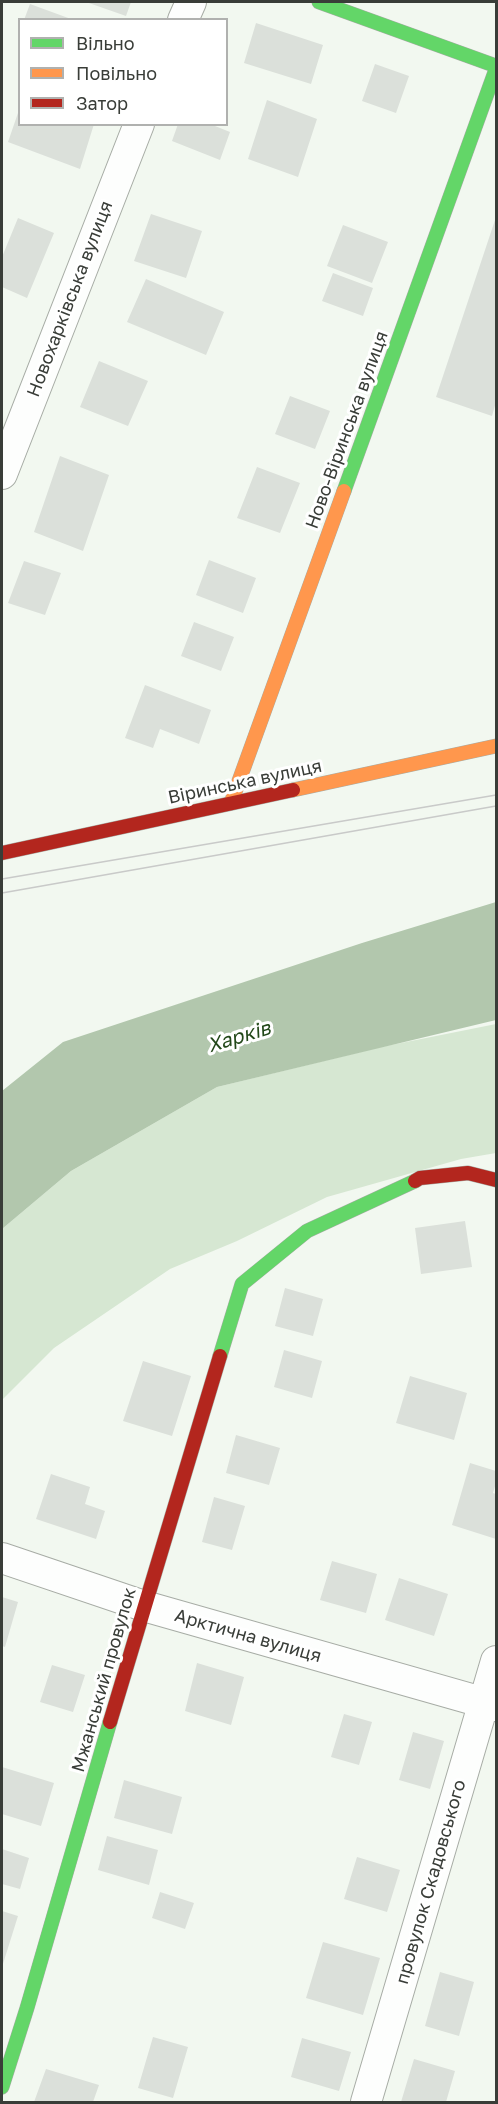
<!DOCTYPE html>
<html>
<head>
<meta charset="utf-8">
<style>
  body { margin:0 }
  #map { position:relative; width:498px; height:2104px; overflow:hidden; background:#f2f8f0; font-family:"Golos Text",sans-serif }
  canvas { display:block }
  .frame { position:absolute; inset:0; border:3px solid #393d38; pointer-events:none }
  .legend { position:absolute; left:18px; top:18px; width:210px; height:108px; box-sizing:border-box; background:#fff; border:2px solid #b0b1af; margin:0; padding:8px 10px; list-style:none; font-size:18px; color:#393d38 }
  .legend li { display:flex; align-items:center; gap:12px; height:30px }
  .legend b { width:30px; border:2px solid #b0b1af }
</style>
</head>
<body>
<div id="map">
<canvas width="498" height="2104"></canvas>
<div class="frame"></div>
<ul class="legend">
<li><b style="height:8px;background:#63d668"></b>Вільно</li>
<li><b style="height:8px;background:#ff974d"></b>Повільно</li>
<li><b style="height:8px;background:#b3261e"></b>Затор</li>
</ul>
</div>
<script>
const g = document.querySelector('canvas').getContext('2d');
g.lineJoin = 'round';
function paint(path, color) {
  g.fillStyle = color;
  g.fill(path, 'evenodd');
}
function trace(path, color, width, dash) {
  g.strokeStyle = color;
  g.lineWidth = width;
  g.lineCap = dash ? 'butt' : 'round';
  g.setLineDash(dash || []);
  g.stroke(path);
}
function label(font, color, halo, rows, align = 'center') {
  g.font = font + ' "Golos Text",sans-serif';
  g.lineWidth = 6;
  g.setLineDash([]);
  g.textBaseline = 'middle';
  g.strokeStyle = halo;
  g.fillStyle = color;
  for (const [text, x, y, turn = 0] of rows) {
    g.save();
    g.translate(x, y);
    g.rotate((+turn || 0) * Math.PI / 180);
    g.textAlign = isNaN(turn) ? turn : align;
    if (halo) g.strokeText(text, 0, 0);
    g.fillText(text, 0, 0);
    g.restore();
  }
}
paint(new Path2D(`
  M496,1024v129l-35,6 -134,38 -90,44 -67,28 -116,79 -52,52v-171l69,-58 146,-84 164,-40z`), '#d6e7d2');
paint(new Path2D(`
  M496,902v118l-279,67 -146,84 -69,58v-138l61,-49 299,-99z`), '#b2c7ad');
paint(new Path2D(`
  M86,2h45l-5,14z
  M30,4l41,15v1h-47z
  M256,23l67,22 -12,39 -67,-21z
  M375,64l34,12 -13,37 -34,-12z
  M267,100l50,19 -19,58 -50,-18z
  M19,110l1,14h74l-14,45 -72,-27z
  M178,124h32l20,8 -10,28 -48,-19z
  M151,214l51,17 -16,47 -52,-17z
  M496,217v185l-4,14 -56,-19z
  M18,218l36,15 -27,65 -25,-11v-30z
  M343,225l45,17 -16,41 -45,-17z
  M333,273l40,15 -10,28 -41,-15z
  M146,279l78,33 -18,43 -79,-33z
  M99,361l49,20 -20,45 -48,-19z
  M290,396l40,15 -15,38 -40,-15z
  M60,456l49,19 -26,76 -49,-19z
  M257,467l43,16 -20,50 -43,-15z
  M209,560l47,18 -13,35 -47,-18z
  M24,561l37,12 -16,42 -37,-12z
  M194,622l40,15 -13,34 -40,-15z
  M145,685l66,25 -12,34 -39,-15 -7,19 -28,-10z
  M465,1221l7,46 -51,7 -6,-46z
  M285,1288l38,11 -10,37 -38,-10z
  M284,1350l38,11 -10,37 -38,-11z
  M143,1361l48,15 -19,60 -49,-15z
  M410,1376l57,17 -13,47 -58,-17z
  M236,1435l44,13 -11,37 -43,-12z
  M470,1463l26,8v12l-3,10 3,1v45l-44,-14z
  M51,1474l39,13 -5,17 20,7 -9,28 -60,-20z
  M214,1497l31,9 -13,44 -30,-8z
  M332,1561l45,13 -11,39 -46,-13z
  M399,1578l49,16 -14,42 -49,-16z
  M2,1597l16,5 -13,45 -3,-1z
  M197,1663l47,14 -13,48 -46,-14z
  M52,1665l33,10 -12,37 -33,-10z
  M344,1714l28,8 -13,43 -28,-8z
  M413,1732l31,9 -14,48 -31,-9z
  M2,1767l52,16 -13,43 -39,-12z
  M124,1780l58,17 -10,37 -58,-16z
  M107,1836l51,14 -9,35 -51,-15z
  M2,1849l27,9 -9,31 -18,-5z
  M357,1857l43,13 -13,42 -43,-13z
  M160,1892l34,11 -9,26 -33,-11z
  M2,1911l16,5 -16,51z
  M323,1942l57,16 -17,57 -57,-17z
  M440,1972l34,10 -15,54 -34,-10z
  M153,2037l35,10 -15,51 -35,-10z
  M302,2038l49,14 -12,39 -48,-14z
  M414,2059l41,12 -9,31h-45z
  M46,2069l53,16 -6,17h-59z`), '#dbe0da');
const street = new Path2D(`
  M183,20l8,-18
  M2,474l137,-350
  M2,1558l142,48 352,100
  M366,2102l130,-441`);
const fast = new Path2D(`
  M319,2l177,64
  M344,491l152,-422
  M220,1356l22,-72 65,-53 108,-50
  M2,2087l25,-79 83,-286`);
const slow = new Path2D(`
  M293,790l203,-44
  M231,803l113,-312`);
const jam = new Path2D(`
  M2,853l291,-63
  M415,1181l5,-3 48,-5 28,7
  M110,1722l110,-366`);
trace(street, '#a7aca5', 32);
trace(fast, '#a7aca5', 15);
trace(slow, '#a7aca5', 15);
trace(jam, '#a7aca5', 15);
trace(street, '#fdfefd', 30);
trace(fast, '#63d668', 14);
trace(slow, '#ff974d', 14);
trace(jam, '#b3261e', 14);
trace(new Path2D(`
  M2,879l494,-84
  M2,893l494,-87`), '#c9cac9', 1.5);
label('18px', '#393d38', '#fff', [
  ["Новохарківська вулиця",70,299,-69],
  ["Ново-Віринська вулиця",347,430,-70],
  ["Віринська вулиця",245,782,-12],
  ["Арктична вулиця",248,1636,16],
  ["Мжанський провулок",104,1680,-74],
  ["провулок Скадовського",431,1882,-74]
]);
label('italic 20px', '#224819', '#fff', [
  ["Харків",239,1037,-17]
]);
</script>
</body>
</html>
